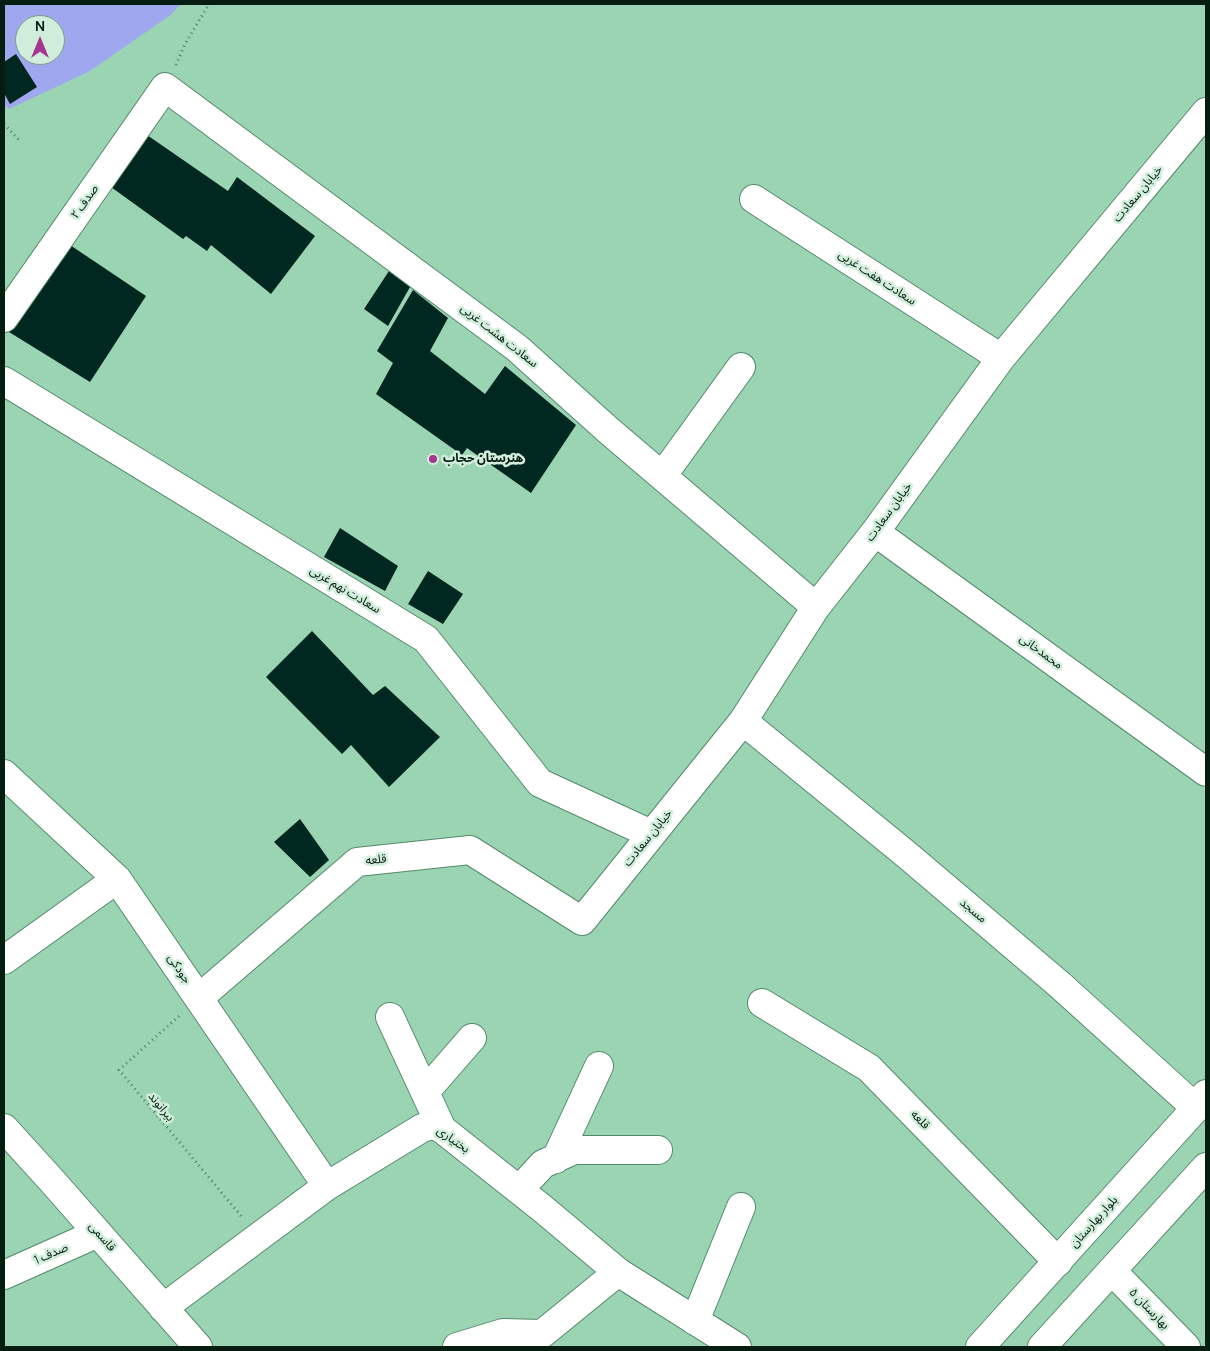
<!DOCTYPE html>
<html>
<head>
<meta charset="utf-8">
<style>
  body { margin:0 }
  #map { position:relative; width:1210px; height:1351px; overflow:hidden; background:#9bd4b2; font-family:Manrope,sans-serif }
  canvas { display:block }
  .frame { position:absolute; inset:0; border:5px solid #051c10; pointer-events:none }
  .north { position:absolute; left:15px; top:15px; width:50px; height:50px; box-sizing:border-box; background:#d1eddb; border:1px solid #7f998a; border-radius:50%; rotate:0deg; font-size:14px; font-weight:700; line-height:20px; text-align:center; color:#051c10 }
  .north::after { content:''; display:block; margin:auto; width:18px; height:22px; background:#a7348e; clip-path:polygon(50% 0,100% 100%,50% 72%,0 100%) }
</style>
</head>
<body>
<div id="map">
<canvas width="1210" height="1351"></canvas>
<div class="frame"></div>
<div class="north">N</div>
</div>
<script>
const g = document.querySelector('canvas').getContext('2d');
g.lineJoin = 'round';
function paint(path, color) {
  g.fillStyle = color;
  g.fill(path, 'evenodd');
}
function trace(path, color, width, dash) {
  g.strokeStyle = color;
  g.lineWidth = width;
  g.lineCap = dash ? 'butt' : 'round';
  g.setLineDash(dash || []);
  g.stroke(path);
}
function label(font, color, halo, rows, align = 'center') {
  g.font = font + ' Manrope,"Noto Sans Arabic",sans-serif';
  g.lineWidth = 5;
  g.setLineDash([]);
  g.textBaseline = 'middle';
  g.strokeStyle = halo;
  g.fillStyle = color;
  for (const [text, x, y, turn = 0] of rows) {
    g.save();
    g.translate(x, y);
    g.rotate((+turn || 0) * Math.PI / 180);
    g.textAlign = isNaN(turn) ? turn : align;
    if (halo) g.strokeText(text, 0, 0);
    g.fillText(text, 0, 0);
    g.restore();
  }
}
paint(new Path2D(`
  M4,4h177l-12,12 -79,55 -81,38 -5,-5zM25,25h30v30h-30z`), '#9fa8ee');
paint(new Path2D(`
  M16,54l21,33 -27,17 -6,-11v-31z
  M147,135l81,56 9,-14 78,59 -44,58 -60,-49 -4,6 -21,-15 -3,3 -72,-52z
  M70,245l76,51 -56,86 -81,-50z
  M389,271l21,16 -22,39 -24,-17z
  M413,290l35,28 -18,33 55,43 20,-28 71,59 -45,68 -64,-45 -5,7 -86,-61 17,-31 -16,-12z
  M340,528l58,38 -13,25 -61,-34z
  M428,571l35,23 -20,30 -35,-20z
  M312,631l61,64 12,-9 55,51 -51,50 -38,-42 -9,9 -76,-77z
  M300,819l29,41 -19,17 -36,-35z`), '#002720');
const minor = new Path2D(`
  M754,199l247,159
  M4,318l161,-231 352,261 91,82 208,177
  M4,381l422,258 114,144 111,51
  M663,475l78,-108
  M875,532l331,240
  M743,721l164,134 153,130 136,123
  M4,774l113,105 210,307
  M4,960l113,-81
  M199,998l158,-136 113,-12 112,71 161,-200 73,-114 59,-75 126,-174 205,-246
  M762,1003l107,65 189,194
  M390,1017l52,112
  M425,1092l47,-54
  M4,1128l49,54 145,165
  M556,1159l43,-93
  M519,1190l24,-26 31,-14h84
  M1112,1271l74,76
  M4,1275l94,-42
  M163,1308l164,-122 95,-58 11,-3 9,4 101,80 75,63 119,75
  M695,1321l46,-114
  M457,1347l46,-14 39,1 76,-62`);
const major = new Path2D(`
  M980,1347l216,-239 10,-14
  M1042,1347l164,-180`);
trace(minor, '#548a6b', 30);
trace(major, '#548a6b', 30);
trace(new Path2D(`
  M176,65l9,-21 24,-40
  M4,124l16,17
  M179,1016l-60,54 123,147`), '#547d65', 3, [1, 4]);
trace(minor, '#fff', 28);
trace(major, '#fff', 28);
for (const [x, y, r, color] of [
  [433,459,5,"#a7348e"]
]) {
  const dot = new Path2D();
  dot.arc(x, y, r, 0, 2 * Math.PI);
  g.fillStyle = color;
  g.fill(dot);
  trace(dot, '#d1eddb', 2);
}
label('12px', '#051c10', '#d1eddb', [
  ["خیابان سعادت",1138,194,-50],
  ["صدف ۲",85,202,-55],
  ["سعادت هفت غربی",877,278,33],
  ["سعادت هشت غربی",499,336,38],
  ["خیابان سعادت",889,512,-54],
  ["سعادت نهم غربی",345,590,31],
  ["محمدخانی",1041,652,36],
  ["خیابان سعادت",648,838,-51],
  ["قلعه",376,860,-6],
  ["مسجد",973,911,40],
  ["جودکی",179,969,56],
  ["بیرانوند",161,1107,50],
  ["قلعه",920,1120,46],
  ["بختیاری",453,1140,35],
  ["بلوار بهارستان",1094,1222,-48],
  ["قاسمی",102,1237,49],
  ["صدف 1",51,1254,-24],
  ["بهارستان ۵",1149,1309,46]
]);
label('bold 12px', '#051c10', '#d1eddb', [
  ["هنرستان حجاب",443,459]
], 'left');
</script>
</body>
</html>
